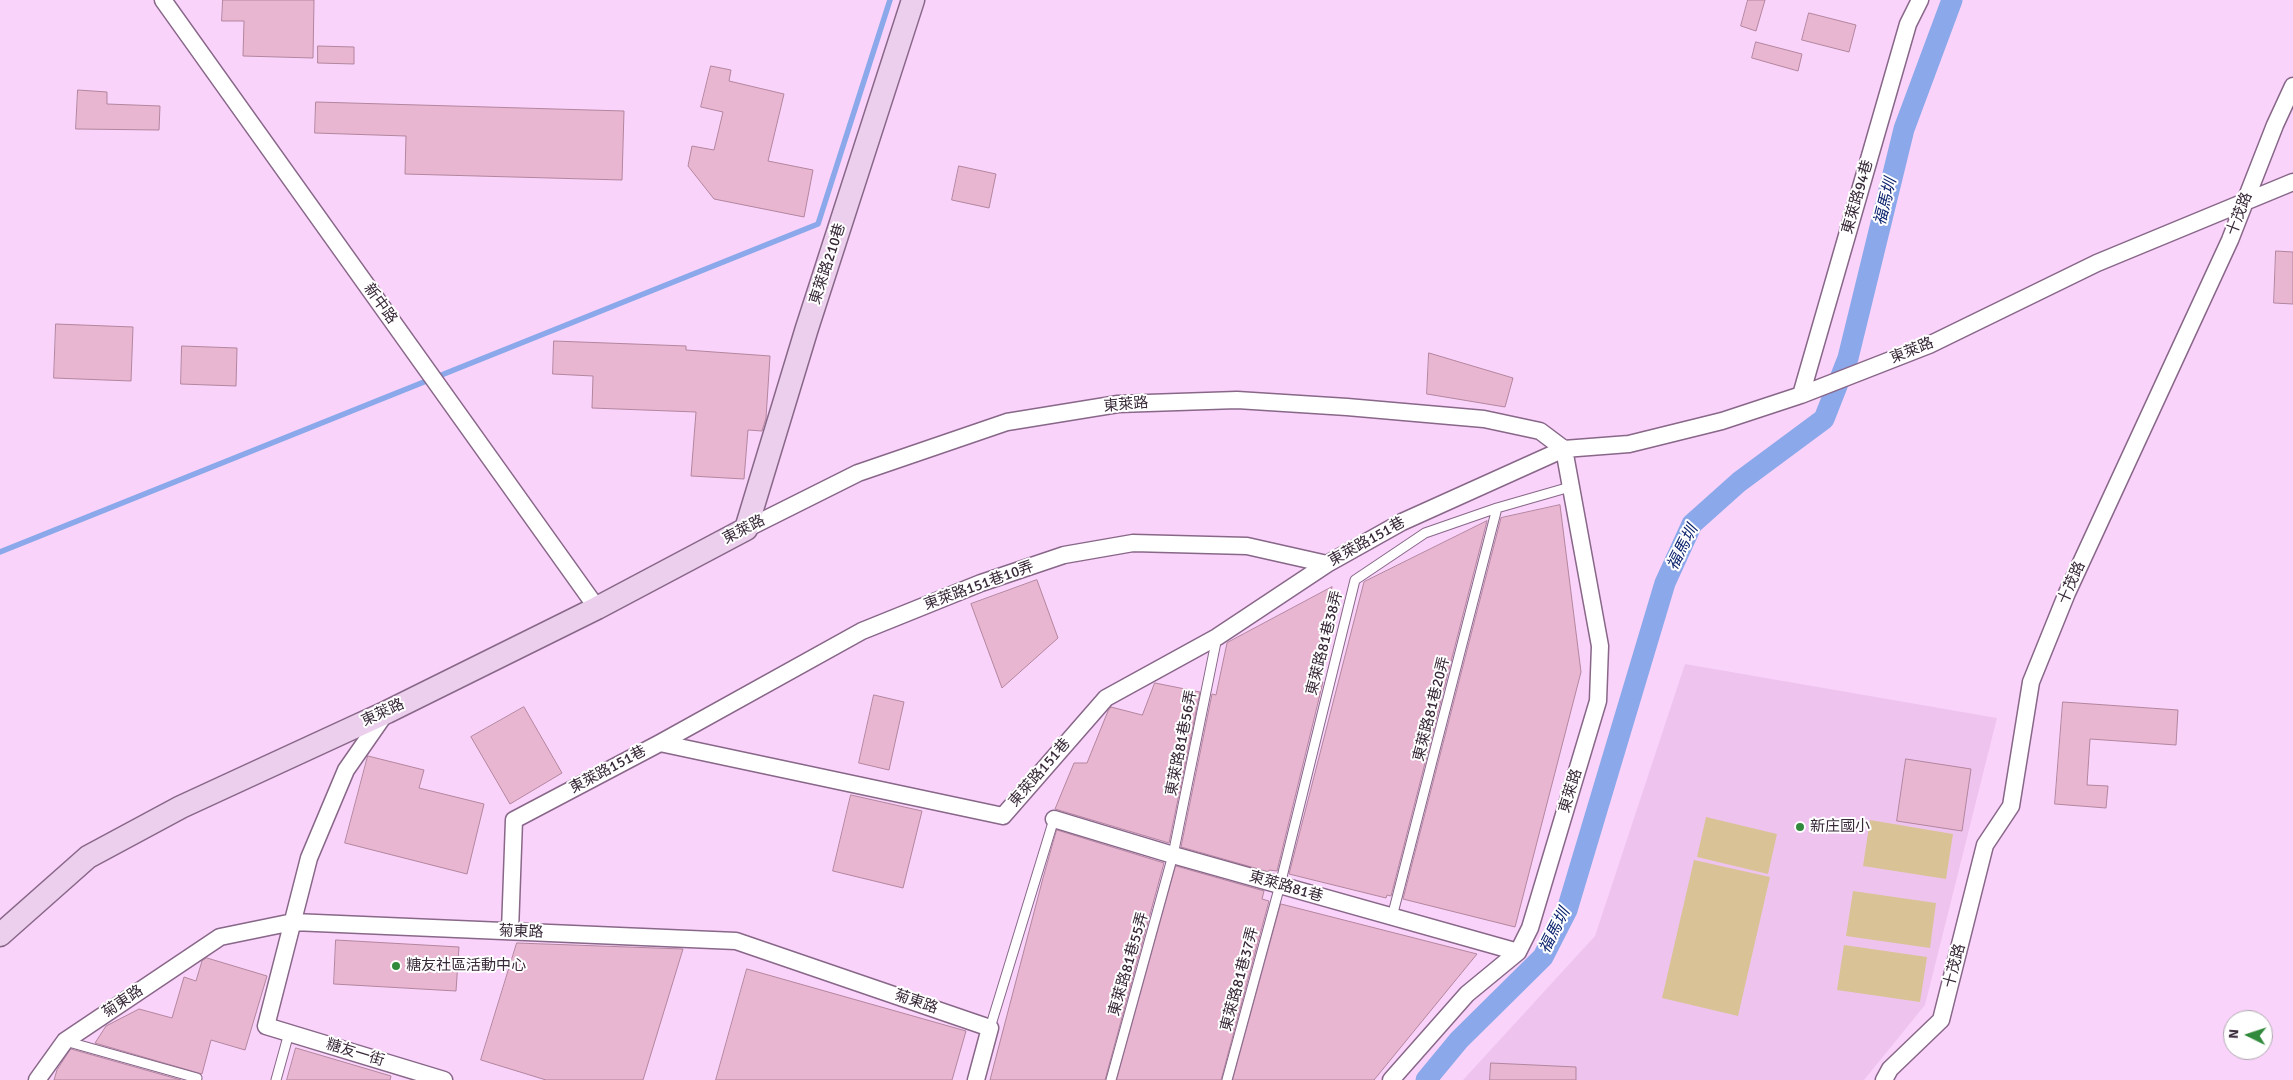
<!DOCTYPE html>
<html>
<head>
<meta charset="utf-8">
<style>
  body { margin:0 }
  #map { position:relative; width:2293px; height:1080px; overflow:hidden; background:#f9d3fa; font-family:Signika,sans-serif }
  canvas { display:block }
  .north { position:absolute; left:2223px; top:1010px; width:50px; height:50px; box-sizing:border-box; background:#fff; border:1px solid #afa9af; border-radius:50%; rotate:274deg; font-size:14px; font-weight:700; line-height:20px; text-align:center; color:#382938 }
  .north::after { content:''; display:block; margin:auto; width:18px; height:22px; background:#318a3b; clip-path:polygon(50% 0,100% 100%,50% 72%,0 100%) }
</style>
</head>
<body>
<div id="map">
<canvas width="2293" height="1080"></canvas>
<div class="north">N</div>
</div>
<script>
const g = document.querySelector('canvas').getContext('2d');
g.lineJoin = 'round';
function paint(path, color) {
  g.fillStyle = color;
  g.fill(path, 'evenodd');
}
function trace(path, color, width, dash) {
  g.strokeStyle = color;
  g.lineWidth = width;
  g.lineCap = dash ? 'butt' : 'round';
  g.setLineDash(dash || []);
  g.stroke(path);
}
function label(font, color, halo, rows, align = 'center') {
  g.font = font + ' Signika,"Noto Sans TC",sans-serif';
  g.lineWidth = 4;
  g.setLineDash([]);
  g.textBaseline = 'middle';
  g.strokeStyle = halo;
  g.fillStyle = color;
  for (const [text, x, y, turn = 0] of rows) {
    g.save();
    g.translate(x, y);
    g.rotate((+turn || 0) * Math.PI / 180);
    g.textAlign = isNaN(turn) ? turn : align;
    if (halo) g.strokeText(text, 0, 0);
    g.fillText(text, 0, 0);
    g.restore();
  }
}
paint(new Path2D(`
  M1685,664l312,54 -72,287 -61,75h-401l132,-144z`), '#eec4ef');
paint(new Path2D(`
  M1706,817l71,17 -9,40 -71,-17z
  M1870,820l83,14 -7,45 -83,-13z
  M1694,860l76,17 -32,139 -76,-18z
  M1853,891l83,12 -6,45 -84,-12z
  M1844,945l83,12 -7,45 -83,-12z`), '#d9c396');
trace(new Path2D(`
  M0,552l818,-328 72,-224`), '#8aa8ea', 5.5);
trace(new Path2D(`
  M1426,1080l33,-40 84,-83 24,-47 98,-327 27,-59 47,-42 85,-63 24,-61 56,-229 48,-129`), '#8aa8ea', 21);
const building = new Path2D(`
  M223,0h91l-1,58 -70,-2 1,-35h-22z
  M1748,0h17l-9,31 -15,-5z
  M1809,13l47,12 -7,27 -47,-12z
  M1756,42l46,12 -4,17 -46,-13z
  M318,46l36,1v17l-36,-1z
  M711,66l20,4 -2,11 55,13 -16,67 45,9 -9,47 -90,-18 -26,-33 4,-20 22,4 9,-38 -22,-5z
  M78,90l29,2v12l53,2 -1,24 -83,-1z
  M316,102l308,9 -2,69 -217,-6 1,-38 -91,-3z
  M959,166l37,8 -7,34 -37,-8z
  M2276,251l17,1v52l-19,-1z
  M56,324l77,3 -2,54 -77,-3z
  M554,341l132,5v4l84,6 -4,62 -4,13 -14,-1 -4,49 -53,-3 5,-64 -104,-4 1,-32 -40,-2z
  M182,346l55,2 -1,38 -55,-2z
  M1429,353l84,25 -8,29 -78,-13z
  M1560,505l21,167 -66,255 -112,-28 98,-381z
  M1487,521l-96,375 -4,-1 -1,3 -97,-24 75,-292z
  M1037,580l21,58 -56,50 -31,-84z
  M1332,587l-20,92 11,3 -46,189 -8,-1v2l-88,-25 31,-153 4,1 11,-52z
  M1155,683l45,9 -31,151 -114,-34 19,-46h13l21,-52 3,-4 31,8z
  M874,695l30,7 -15,68 -30,-7z
  M2063,702l115,8 -2,35 -86,-6 -3,46 21,1 -2,22 -51,-4z
  M524,707l38,66 -52,31 -39,-67z
  M368,756l56,14 -5,18 65,16 -17,70 -122,-31z
  M1906,759l65,10 -9,62 -65,-10z
  M851,795l71,16 -19,77 -70,-17z
  M1057,830l107,33 -59,217h-115l53,-202z
  M1176,866l88,25 -2,8 7,2 -48,179h-104z
  M1281,904l196,50 -103,126h-141z
  M336,940l123,7 -3,44 -122,-7z
  M517,943l166,6 -40,131h-97l-65,-20z
  M207,958l60,18 -22,74 -34,-10 -9,34 -107,-31 11,-17 33,-17 33,9 12,-41 12,4 6,-20z
  M747,969l219,62 -14,49h-236z
  M296,1048l95,28 -1,4h-103z
  M71,1049l110,31h-127l3,-10z
  M1491,1063l85,4v13h-86z`);
paint(building, '#e8b6d1');
trace(building, '#b3859e', 1);
const lane = new Path2D(`
  M1392,917l105,-409
  M990,1028l64,-209
  M65,1041l132,37
  M276,1080l13,-47
  M1111,1080l62,-225 44,-218
  M1227,1080l53,-195 75,-305 70,-47 72,-25 73,-21`);
const street = new Path2D(`
  M163,0l434,608
  M1801,395l107,-371 12,-24
  M746,529l112,-56 149,-51 111,-18 119,-4 110,7 137,12 56,12 24,18 65,-5 93,-23 79,-26 128,-50 168,-82 196,-81
  M385,714l-39,56 -37,88 -43,168 178,54
  M660,743l343,73 103,-118 111,-61 110,-73 75,-42 162,-73
  M1054,819l119,36 345,97
  M510,931l4,-111 146,-77 202,-112 119,-48 83,-28 69,-12 114,3 80,18
  M37,1080l28,-39 155,-104 73,-15 443,19 254,87 -14,52
  M1391,1080l76,-86 51,-42 12,-24 68,-227 2,-55 -36,-197
  M1884,1080l6,-11 51,-49 44,-175 26,-39 20,-124 36,-89 163,-353 45,-115 18,-39`);
const secondary = new Path2D(`
  M0,935l88,-78 93,-50 206,-95 210,-104 149,-79 61,-201 106,-328`);
trace(lane, '#886789', 11);
trace(street, '#886789', 19);
trace(secondary, '#886789', 25);
trace(lane, '#fff', 9);
trace(street, '#fff', 16);
trace(secondary, '#ebcfed', 22);
for (const [x, y, r, color] of [
  [1800,827,5,"#318a3b"],
  [396,966,5,"#318a3b"]
]) {
  const dot = new Path2D();
  dot.arc(x, y, r, 0, 2 * Math.PI);
  g.fillStyle = color;
  g.fill(dot);
  trace(dot, '#fff', 2);
}
label('15px', '#382938', '#fff', [
  ["東萊路94巷",1858,197,-74],
  ["十茂路",2240,214,-69],
  ["東萊路210巷",828,264,-72],
  ["新中路",380,304,54],
  ["東萊路",1912,351,-22],
  ["東萊路",1126,405,-5],
  ["東萊路",744,530,-27],
  ["東萊路151巷",1367,542,-29],
  ["十茂路",2072,583,-66],
  ["東萊路151巷10弄",979,586,-20],
  ["東萊路81巷38弄",1325,643,-76],
  ["東萊路81巷20弄",1432,709,-76],
  ["東萊路",383,713,-25],
  ["東萊路81巷56弄",1182,743,-79],
  ["東萊路151巷",608,770,-28],
  ["東萊路151巷",1040,773,-49],
  ["東萊路",1571,791,-73],
  ["東萊路81巷",1286,887,16],
  ["菊東路",521,932,2],
  ["東萊路81巷55弄",1129,964,-74],
  ["十茂路",1955,966,-75],
  ["東萊路81巷37弄",1240,979,-75],
  ["菊東路",123,1002,-34],
  ["菊東路",916,1002,19],
  ["糖友一街",355,1053,17]
]);
label('15px', '#382938', '#fff', [
  ["新庄國小",1810,827],
  ["糖友社區活動中心",406,966]
], 'left');
label('italic 16px', '#0c246f', '#fff', [
  ["福馬圳",1886,202,-76],
  ["福馬圳",1683,548,-63],
  ["福馬圳",1555,931,-63]
]);
</script>
</body>
</html>
